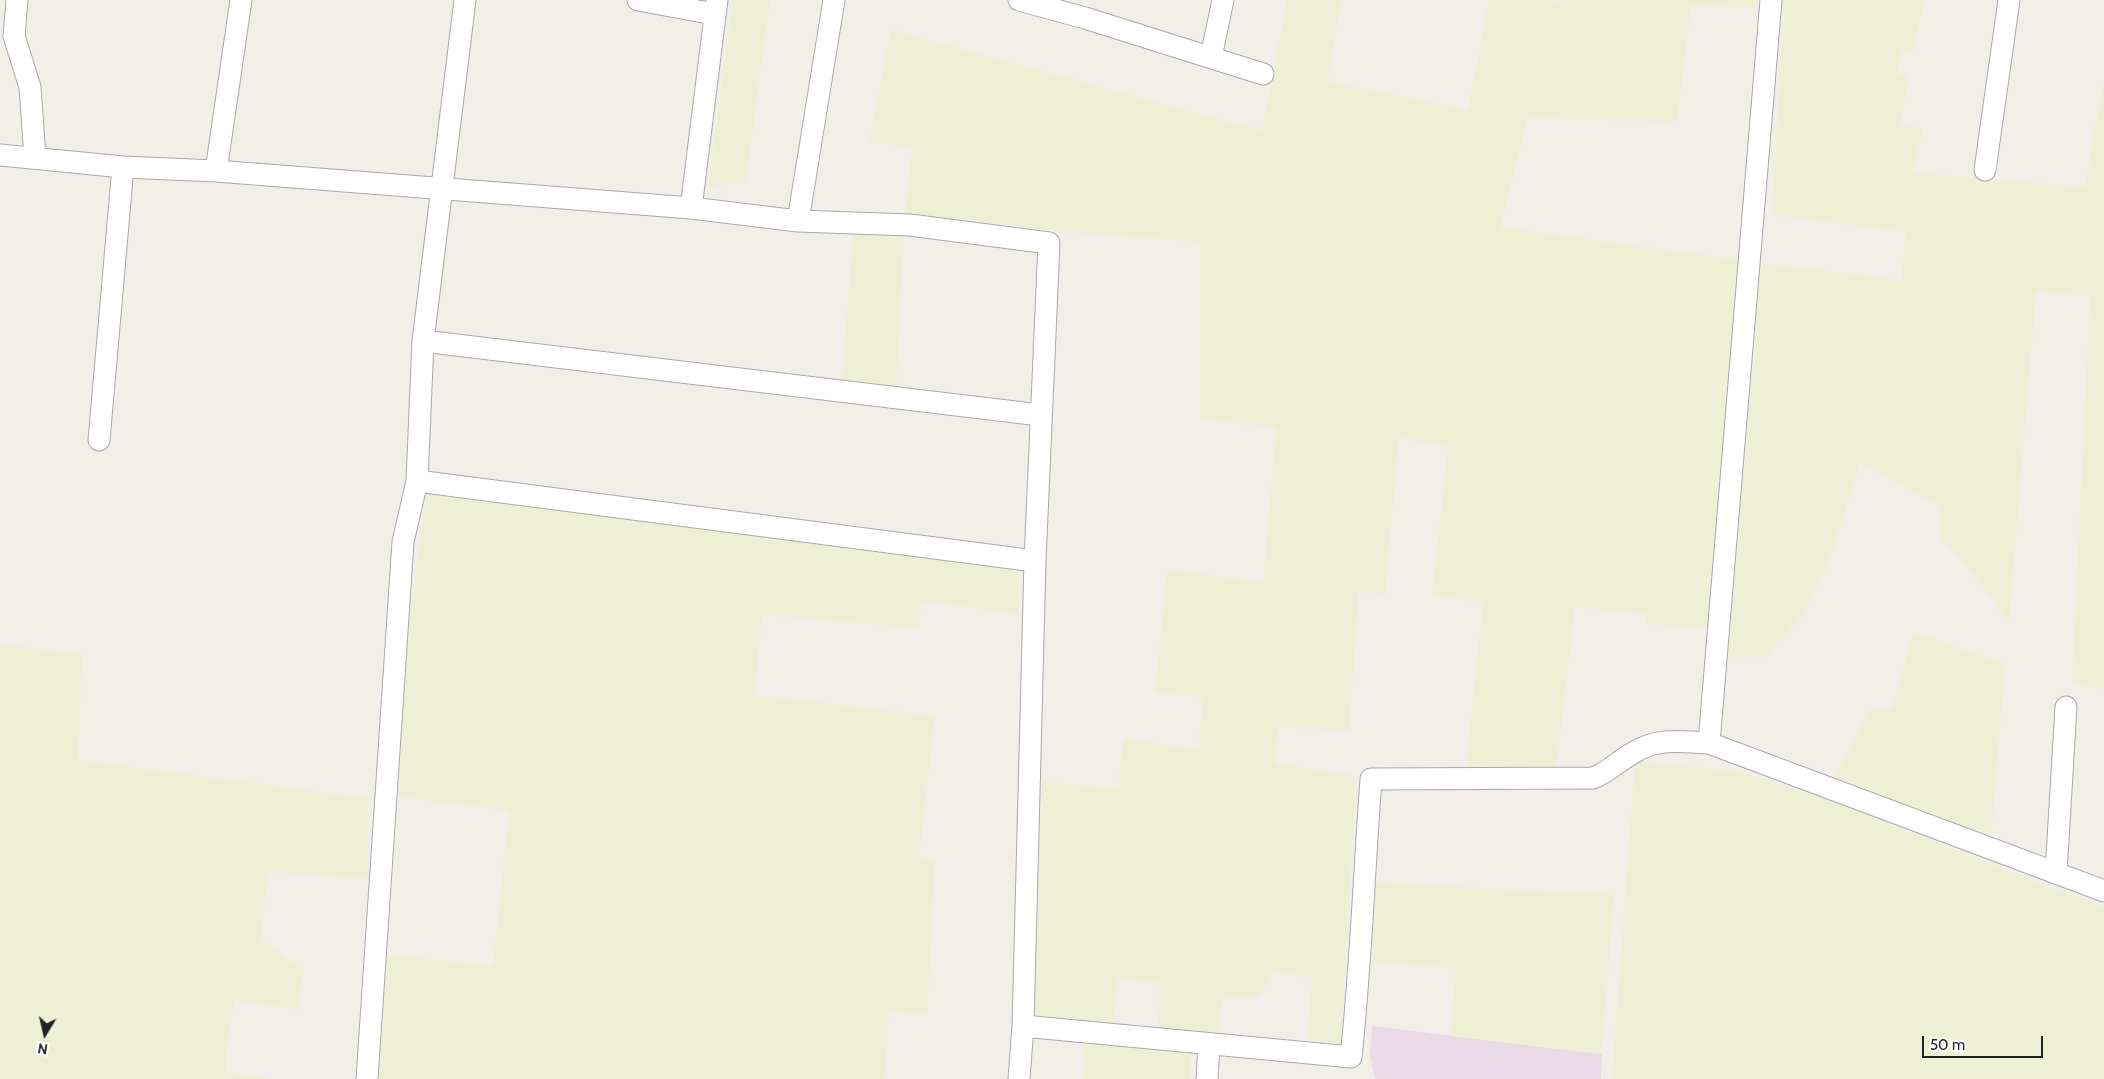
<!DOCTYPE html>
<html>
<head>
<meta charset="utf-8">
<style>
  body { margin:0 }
  #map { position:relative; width:2104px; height:1079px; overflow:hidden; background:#f2efe9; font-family:Cabin,sans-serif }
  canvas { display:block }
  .north { position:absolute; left:20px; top:1009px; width:50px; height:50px; -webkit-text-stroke:4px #fff; paint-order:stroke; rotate:189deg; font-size:14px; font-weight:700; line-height:20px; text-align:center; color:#222 }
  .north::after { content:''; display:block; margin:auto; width:18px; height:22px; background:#222; clip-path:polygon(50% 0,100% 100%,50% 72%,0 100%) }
  .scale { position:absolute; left:1922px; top:1036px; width:121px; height:22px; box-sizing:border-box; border:2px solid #222; border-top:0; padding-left:6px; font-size:15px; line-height:18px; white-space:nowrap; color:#222; -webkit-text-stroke:4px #fff; paint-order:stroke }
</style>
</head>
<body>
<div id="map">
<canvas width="2104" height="1079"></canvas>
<div class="north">N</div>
<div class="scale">50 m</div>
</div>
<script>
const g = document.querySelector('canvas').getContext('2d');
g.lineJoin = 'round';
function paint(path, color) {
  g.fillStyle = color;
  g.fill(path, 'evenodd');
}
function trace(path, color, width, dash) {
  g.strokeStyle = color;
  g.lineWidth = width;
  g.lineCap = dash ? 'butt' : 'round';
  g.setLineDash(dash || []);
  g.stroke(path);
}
paint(new Path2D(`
  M1372,1026l230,28 -1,25h-226l-5,-24z`), '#ebdbe8');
paint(new Path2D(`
  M733,0h37l-24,183 -38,3z
  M1287,0h55l-15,81 141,29 21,-110h59l10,5 1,-5h198l-1,8 -65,-3 -14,117 -149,-4 -28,109 240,33 -32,368 -63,-4 1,-10 -71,-7 -19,165 -90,-5 17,-165 -51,-6 16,-150 -49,-8 -14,156 -26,-2 -10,139 -71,-4 -3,36 81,13 -15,268 -34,-3 5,-63 -38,-6 -16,25h-36l-3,37 -61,-4 2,-47 -42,-4 -5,46 -78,-7 7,-236 76,7 5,-51 75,12 5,-53 -48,-4 12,-124 96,14 13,-155 -76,-9 1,-177 -138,-10 -158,-19 7,-66 -43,-5 22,-112 371,101z
  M1784,0h140l-11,53 -12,-2 -4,23 11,2 -7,49 22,4 -10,44 172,14 19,-109v611l-32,-5 18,-388 -54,-4 -27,330 -44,-58 -25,-27v-30l-80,-45 -27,88 -28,63 -40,44h-37l34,-394 139,17 5,-48 -134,-17z
  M853,232l51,3 -8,153 -54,-6z
  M427,490l593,79 -2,45 -96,-13 -4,27 -156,-13 -7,80 180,21 -16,142 16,3 -8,154 -38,-4 -4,68h-506l8,-124 106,11 16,-155 -110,-14 6,-146z
  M1914,632l91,32 -14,176 -157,-61 36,-69 22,-1z
  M0,644l82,10 -4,106 289,38 1,81 -100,-7 -7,68 43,30 -6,40 -63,-10 -10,62 2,11 46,6h-273z
  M1635,761l107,11 85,27 191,76 86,32v172h-492z
  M1373,882l241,13 -12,159 -152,-18 6,-68 -88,-6z
  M1085,1041l106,10 -1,28h-107z`), '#eef0d5');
const minor = new Path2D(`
  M17,0l-3,36 16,51 5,71
  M638,0l76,14
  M1019,0l66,18 178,56
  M1211,57l12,-57
  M0,155l123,12 93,4 475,37 107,13 112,4 139,18 -14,318 -12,465 -4,53
  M1985,170l24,-170
  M216,171l25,-171
  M691,208l26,-208
  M798,221l36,-221
  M423,341l617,74
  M99,440l24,-273
  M417,481l618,80
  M1709,743l62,-743
  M2056,873l10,-166
  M1023,1026l328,31c10,-92 13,-185 20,-278l222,-1c16,-6 25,-17 40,-25 25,-16 48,-11 76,-10l395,148
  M367,1079l36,-537 14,-61 6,-140 42,-341
  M1207,1079l2,-35`);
trace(minor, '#a9a9a9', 23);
trace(minor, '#fff', 21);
</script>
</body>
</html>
